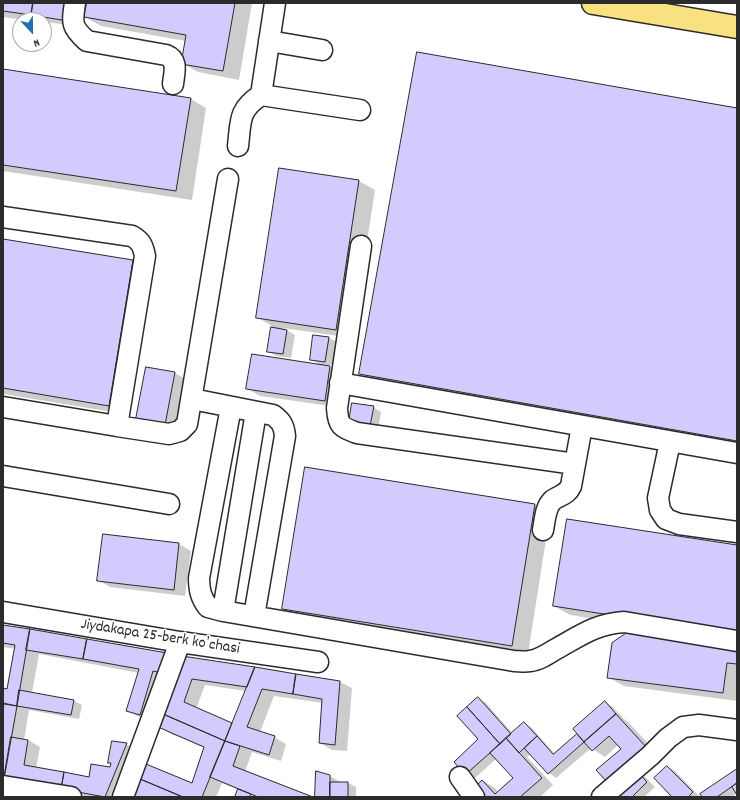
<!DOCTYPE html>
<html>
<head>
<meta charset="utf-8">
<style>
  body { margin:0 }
  #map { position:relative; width:740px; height:800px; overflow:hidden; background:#fff; font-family:Dekko,sans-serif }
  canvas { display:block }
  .frame { position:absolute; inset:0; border:4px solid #2b2b2b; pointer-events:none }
  .north { position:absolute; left:12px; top:12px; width:40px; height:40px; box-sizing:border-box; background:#fff; border:1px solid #aaa; border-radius:50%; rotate:158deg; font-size:11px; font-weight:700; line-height:16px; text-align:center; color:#2b2b2b }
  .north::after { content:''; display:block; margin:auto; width:14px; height:18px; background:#1f6fb2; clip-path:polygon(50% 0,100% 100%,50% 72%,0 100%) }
</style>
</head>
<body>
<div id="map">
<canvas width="740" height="800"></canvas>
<div class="frame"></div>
<div class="north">N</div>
</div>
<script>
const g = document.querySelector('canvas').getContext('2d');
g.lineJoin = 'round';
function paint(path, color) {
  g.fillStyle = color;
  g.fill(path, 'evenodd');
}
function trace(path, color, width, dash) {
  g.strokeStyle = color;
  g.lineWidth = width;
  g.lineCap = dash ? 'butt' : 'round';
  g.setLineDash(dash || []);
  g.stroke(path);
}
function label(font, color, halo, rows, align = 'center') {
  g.font = font + ' Dekko,sans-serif';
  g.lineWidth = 3;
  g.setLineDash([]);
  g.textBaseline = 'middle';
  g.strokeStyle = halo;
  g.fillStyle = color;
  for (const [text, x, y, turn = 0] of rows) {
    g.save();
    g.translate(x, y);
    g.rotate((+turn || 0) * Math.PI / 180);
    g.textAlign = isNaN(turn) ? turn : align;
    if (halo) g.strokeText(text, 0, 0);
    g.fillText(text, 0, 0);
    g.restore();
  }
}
paint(new Path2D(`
  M3,3h81l-4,24 -33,-5 -1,2 -2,-1v-3h-20l-21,-3z
  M88,3h164l-13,77 -41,-8 -16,-9 4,-22 -85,-15 -16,-9z
  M3,70l188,29 15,9 -14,92 -189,-29z
  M737,109v338l-361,-64 -16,-9z
  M359,181l16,9 -23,148 -69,-10 12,7 -4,23 -15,-2 -8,-5 4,-25 -15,-9z
  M3,240l130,21 16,9 -24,144 -122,-20z
  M329,338l8,4 -4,23h-7l16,9 -5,33 -77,-11 -12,-7 74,-23 -11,-7z
  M146,368l29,5 12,7 -10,51 -40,-12z
  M373,407l8,5 -3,18 -28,-8z
  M535,505l15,9 -22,140 -229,-36 -16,-9z
  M179,544l12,7 -6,45 -75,-9 -12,-7z
  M737,546v95l-167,-26 -16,-9z
  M3,626l180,32 157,24 12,6 -5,63 -15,-1 -12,-7 3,-40 -49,-7 -14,36 14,5 12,7 -5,17 -29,-9 -7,20 66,25h-75l3,-7 -17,-7 -6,14h-82l59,-13 12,-36 -34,-14 -19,-13 -13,-4 -12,-7 12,-37 -100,-19 -7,39 42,8 8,4 -3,14 -50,-9 -5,30h4l12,7 -4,22 54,9 21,-9 1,-5 -3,-2 17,-18 12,7 -18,46h-36l-81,-14v-94l5,1 8,-41 -13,-2zM205,685l41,6 -13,33 -37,-15z
  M737,647v54l-113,-15 -16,-9z
  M478,698l8,5 27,31 11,-11 8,5 23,26 23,-20 27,-32 8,5 11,12 4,3 31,33 -21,18 7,4 10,10 -11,10h-33l11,-48 -4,-4 -13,12 -14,-9 -35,30 -7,-5 -18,-19 -4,3 26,28 -13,12h-54l-3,-16 12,7 3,4 16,-14 -17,-20 -23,21 -8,-5 14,-34z
  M667,767l8,4 25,26h-27z
  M737,770v23l-5,4h-28z
  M330,776l12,7h6l8,4v10h-40z`), '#0003');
const building = new Path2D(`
  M3,3h30l-2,12 -28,-4z
  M33,3h38l-3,18 -37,-6z
  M87,3h148l-12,68 -42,-7 5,-29 -102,-18z
  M417,52l320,56v333l-378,-67z
  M3,69l188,29 -15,93 -173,-26z
  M279,168l80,12 -23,150 -80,-12z
  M3,239l130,21 -24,146 -106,-18z
  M271,327l16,3 -4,24 -16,-2z
  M313,335l16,2 -4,25 -15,-2z
  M252,354l78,12 -5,35 -79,-12z
  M146,367l29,5 -10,53 -29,-6z
  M352,403l22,3 -4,20 -21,-4z
  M305,467l230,37 -23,142 -230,-37z
  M567,519l170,26v90l-184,-29z
  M103,534l76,9 -5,47 -77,-9z
  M3,625l27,4 -13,77 -14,-3v-15l4,1 8,-44 -12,-2z
  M30,629l57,10 -4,20 -57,-9z
  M628,632l109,14v18l-10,-1 -4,30 -116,-15 5,-35z
  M87,639l86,15 -7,20 -13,-3 -13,44 -14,-4 13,-42 -56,-10z
  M182,656l73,11 -8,20 -55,-8 -8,23 48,21 -7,18 -62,-27z
  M255,667l41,7 -3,20 -31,-5 -15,38 28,9 -6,19 -44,-14z
  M296,674l44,7 -5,64 -16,-2 3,-44 -29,-5z
  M19,690l55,10 -3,15 -54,-9z
  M478,697l33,37 -11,10 -33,-37z
  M605,701l11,13 -32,28 -11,-13z
  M4,704l13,2 -13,73h-1z
  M467,707l33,37 -35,31 -11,-13 24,-23 -21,-23z
  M163,714l62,27 -23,56h-19l-43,-18 6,-15 46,19 12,-36 -46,-20z
  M616,714l31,34 -39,35 -12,-13 25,-21 -12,-13 -17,15 -8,-9z
  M524,722l13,14 -18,17 -13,-15z
  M577,734l7,8 -36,32 -24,-26 13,-12 16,18z
  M11,737l17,3 -4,25 40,7 -3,17 -57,-10z
  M506,738l36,40 -22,19h-35l-9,-11 6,-6 13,14 18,-16 -23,-25z
  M112,741l15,2 -22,54 -44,-8 3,-17 25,5 2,-13 19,3 1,-4h-3z
  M225,741l15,5 -7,20 80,31h-55l-48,-20z
  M667,766l26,26 -5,5h-16l-18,-19z
  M737,769v14l-20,14h-15l-2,-3z
  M316,771l14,4v22h-15z
  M637,771l10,11 -15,15h-22z
  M140,779l43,18h-50z
  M330,782h18v15h-18z
  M737,783v12l-5,-8z
  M238,789l13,5 -2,3h-14z`);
paint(building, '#d1cbfe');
trace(building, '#2b2b2b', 1);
const minor = new Path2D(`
  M75,3c-3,20 -4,24 12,38l79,14c13,5 8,18 7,29
  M269,41l53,9
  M261,95l99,15
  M238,146c3,-25 0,-36 23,-51l14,-92
  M3,217l129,19c9,5 11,10 13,20l-28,170 -114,-19
  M361,246l-24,162c1,18 4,19 20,25l218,31
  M340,383l397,70
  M192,399l81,16c8,6 11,10 12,21l-31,180
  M231,407l-32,171c0,12 2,20 9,29l15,4 291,50c5,0 11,1 16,0 9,-1 18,-7 26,-12 24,-13 39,-25 68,-27l113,19
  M117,426l52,8 11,-3 7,-7 41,-245
  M670,442l-12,56 2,12 6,9 13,5 58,8
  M3,476l166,28
  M543,530c2,-10 2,-23 10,-30 7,-5 14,-5 18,-14l11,-60
  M223,611l33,-199
  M3,612l177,30 138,20
  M460,777l14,20
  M3,786l68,11
  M123,797l57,-155
  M602,797l48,-41 18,-18 15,-11 16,-2 38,5`);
const major = new Path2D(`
  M593,3l144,24`);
trace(minor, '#2b2b2b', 23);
trace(major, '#2b2b2b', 25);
trace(minor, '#fff', 20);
trace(major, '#f9e181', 22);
label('16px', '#2b2b2b', '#fff', [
  ["Jiydakapa 25-berk koʼchasi",160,638,9]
]);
</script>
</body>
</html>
